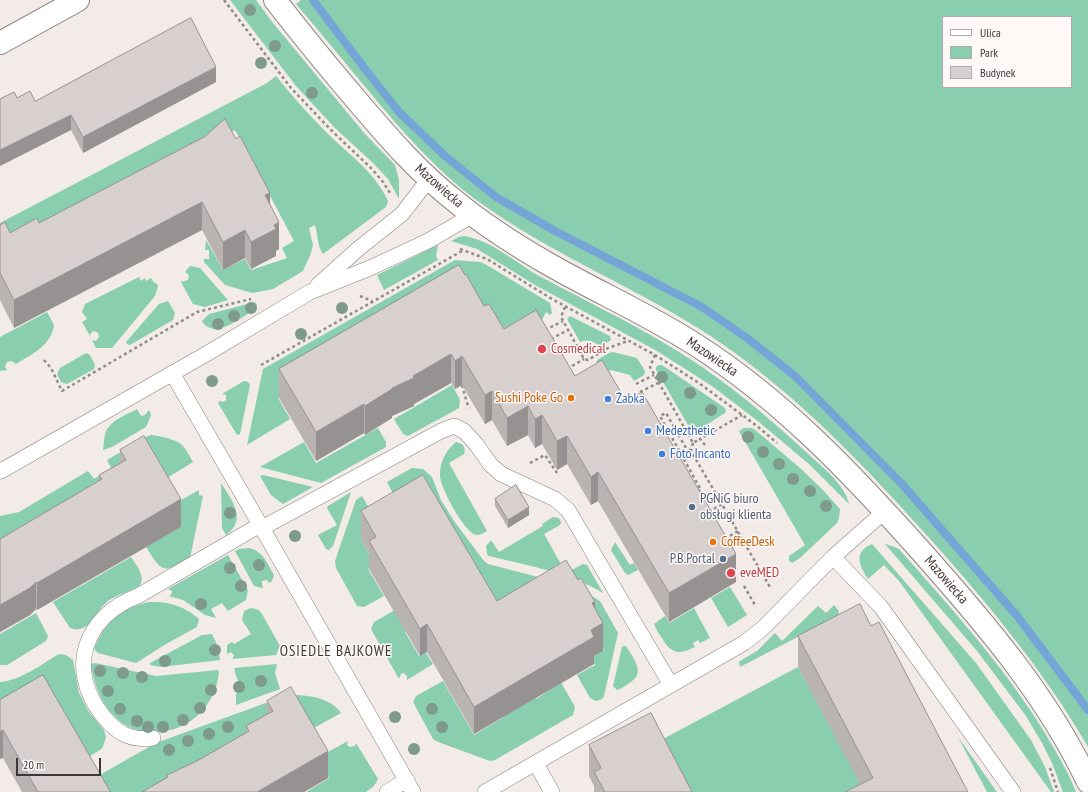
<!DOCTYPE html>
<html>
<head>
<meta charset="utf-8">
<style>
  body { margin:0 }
  #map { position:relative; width:1088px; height:792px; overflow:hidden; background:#f2ebe8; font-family:"PT Sans Narrow",sans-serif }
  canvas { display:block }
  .legend { position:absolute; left:942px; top:16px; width:130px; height:72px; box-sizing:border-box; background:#fef9f7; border:1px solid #b0acab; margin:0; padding:5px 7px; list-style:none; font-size:12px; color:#3b3938 }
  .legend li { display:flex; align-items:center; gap:8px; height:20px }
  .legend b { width:20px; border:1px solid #b0acab }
  .scale { position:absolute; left:16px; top:758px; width:85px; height:18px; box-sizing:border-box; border:2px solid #3b3938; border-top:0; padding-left:5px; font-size:12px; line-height:14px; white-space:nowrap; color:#3b3938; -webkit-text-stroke:3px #fef9f7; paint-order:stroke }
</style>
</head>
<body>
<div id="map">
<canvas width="1088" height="792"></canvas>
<ul class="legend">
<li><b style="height:5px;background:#fff"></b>Ulica</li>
<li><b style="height:11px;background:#89ceae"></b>Park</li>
<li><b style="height:11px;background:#d7d0cf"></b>Budynek</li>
</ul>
<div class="scale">20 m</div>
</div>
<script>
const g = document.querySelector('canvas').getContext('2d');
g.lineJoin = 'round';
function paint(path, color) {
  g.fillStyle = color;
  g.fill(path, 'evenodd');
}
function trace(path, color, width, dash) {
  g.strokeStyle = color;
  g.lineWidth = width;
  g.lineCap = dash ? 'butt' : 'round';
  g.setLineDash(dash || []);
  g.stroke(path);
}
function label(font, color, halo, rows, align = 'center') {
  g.font = font + ' "PT Sans Narrow",sans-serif';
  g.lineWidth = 3;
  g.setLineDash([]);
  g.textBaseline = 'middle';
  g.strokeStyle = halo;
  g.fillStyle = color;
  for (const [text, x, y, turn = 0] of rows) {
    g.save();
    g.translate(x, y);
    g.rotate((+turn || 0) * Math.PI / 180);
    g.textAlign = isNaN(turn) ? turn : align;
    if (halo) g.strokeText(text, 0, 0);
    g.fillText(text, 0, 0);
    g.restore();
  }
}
paint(new Path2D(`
  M230,0h26l17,23 92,111 30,31 4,15v19l-11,-20 -13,-14 -41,-38 -38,-41z
  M301,0h787v747c-43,-75 -99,-142 -156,-206 -68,-76 -138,-150 -223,-206 -80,-52 -172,-86 -247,-146 -35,-29 -66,-65 -95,-100 -24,-29 -47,-57 -71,-85zM943,17h128v70h-128z
  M276,76c16,20 33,39 51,57 21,21 48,39 61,68l-2,6 -63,47c-6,-8 -5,-19 -8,-29l-6,3 4,17 -2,8 -8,18 -30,18 -21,4 -27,-8 -21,-23v-3h5v-9h-4l1,-10 17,30 22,-11 6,11 36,-12 -5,-10 12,-7 -59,-111 -235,121v-28l267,-140z
  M464,236c28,4 53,28 77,41 50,27 102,51 149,82 42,27 79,59 115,92 15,14 40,33 44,53l-39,-39 -51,-43 -47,-36 -55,-35 -122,-66 -58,-36 -26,-8 8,-4z
  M438,245l-2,11 2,4 -54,30 -7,-15z
  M455,260l25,2 5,2 65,39 2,10 -2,2 -4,-3 -6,12 -26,15 -55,-46 -181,105 12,21 -43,26 16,-76z
  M190,266l10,2 28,32 -23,7 -12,-3 -12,-22 7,-2 1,-5 -4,-3z
  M139,277l2,4 4,-3 1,3 5,-3 3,5h2l2,3 -3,10 -43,52h-16l-4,-8 4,1 3,-4 -1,-4 -4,-2 -3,2 -1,3 -8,-14 5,-3 -5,-7 3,-8z
  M168,301l7,12 -2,7 -43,25 -3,-1 -1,-2 33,-38z
  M255,302l2,3 -2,4c-13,8 -41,32 -53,12l7,-7z
  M47,312l7,13c-3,21 -22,29 -38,39l-4,-3 -5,1 -2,5 2,3 -7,1v-34z
  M570,316l40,20 1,4 -11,7c-5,-6 -12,-8 -20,-5l-13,-23z
  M613,352l24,6 8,13 -1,4 -10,6 -4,-6 -19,-5 -9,5 -6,-11 1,-4 12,-7z
  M86,353l4,2 5,10 -1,4 -27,15 -6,-2 -4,-8 3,-6z
  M659,365h3l63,43 1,4 -30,20h-4l-36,-62v-3z
  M244,381l4,1 2,3 -10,49 -3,1 -19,-32 2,-2 4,1 2,-2v-5l-4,-1z
  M452,385l8,15 -1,8 -51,28 -5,-2 -9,-15z
  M137,409l4,7 4,-1 4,-5 2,5 -5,12 -34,20 -9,3c1,-7 1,-17 5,-22 6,-9 20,-14 29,-19z
  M378,428l8,14v5l-65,36 -61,-16 44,-25 12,21z
  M744,428h7l3,1 46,39 20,19 20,22 -1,9 -2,5 -37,35 -8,5 -3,-2v-5l16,-11 -65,-112 -1,-2z
  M150,435c7,0 29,5 33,11 4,5 7,11 10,16l-36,22 -157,65v-33l19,-4 69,-41 6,8 17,-11 -4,-8z
  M456,442c7,2 10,4 8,12l-15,9 38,68c-3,2 -7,4 -11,4 -12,-3 -37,-49 -36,-61 0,-12 6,-24 16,-32z
  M412,468l11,1 9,8 9,23 13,21 30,40 4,3 89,23 23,14 18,32 -14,63 -2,3 -6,2 -6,-3 -13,-23 18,-10 -4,-7 13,-8 -12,-19 -108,4 -81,-122 -16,-31z
  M263,475l50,12 -30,17 -12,-9 -11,-19z
  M221,483c11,18 27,36 5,52l-4,-7z
  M199,490v5l4,1 -13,62c-27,15 -27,16 -44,-11l35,-20 -12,-20z
  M351,492l-18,54 -4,4 -3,-1 -8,-14 19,-10 -10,-17 1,-2z
  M362,496l18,31 -19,12 14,25 -7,5 16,27 -20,11 -7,-1 -21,-38 -1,-7 21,-61z
  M553,517l6,1 2,5 -1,2 -16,9 22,39 17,-9 4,1 16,28c-34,-21 -75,-27 -114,-37l-2,-2 -1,-8 5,-6 8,12 44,-26 -1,-2z
  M615,542l15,23 4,-2 4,7 -10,5 -3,-2 -14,-23z
  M872,544l104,119 55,77 14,27 9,25h-3l-152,-211 -15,-16 -16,14c-9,-14 -15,-27 4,-35z
  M885,544l7,2 7,3c52,59 105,117 146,184 11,19 23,38 31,59h-13l-11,-29 -10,-20 -16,-27 -49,-65z
  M249,548c14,3 18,15 25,27l-2,6 -3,2 -2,-3 -5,1v4l1,2 -1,1 -8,-2 -19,-35 4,-2z
  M228,555l20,35 -2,10 -18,11 -6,-8 -11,6 5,9 -11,-3 -22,-15 -14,-4 2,-1 1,-4 -4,-2z
  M131,557c5,8 16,20 8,29 -10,6 -21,8 -31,15 -9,7 -15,21 -23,26 -5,3 -10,3 -15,1l-17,-26z
  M730,587l17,28 -19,12 -17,-29z
  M149,602c19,-1 36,4 50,17l-2,8 -31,17 -30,19 -38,-10 -4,-4c11,-27 27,-41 55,-47z
  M834,605l5,6 -1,5 -98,51 -1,-5 1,-1 17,-10 18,-18 7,8 36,-35 8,7z
  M400,607l11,20 -6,5 14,24 7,-3 7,11 -26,16v-4l-3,-3 -3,1 -2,5 -28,-50 3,-7z
  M251,608l8,2 3,4 18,32 -4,9 -44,4 1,-1 1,-3 -3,-3 -4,2v-9l5,-3 2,2 17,-10 -9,-14 2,-9z
  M694,608l16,30 -10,5 -2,-3 -5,3 2,4c-16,8 -24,7 -33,-9 -3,-4 -6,-9 -8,-14l11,-8 4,7z
  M36,613l12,23 -2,5 -39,24h-7v-31z
  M212,634l6,13 2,13 -59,7 -11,-2v-2l52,-28z
  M624,646h2c7,12 20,26 5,36 -5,3 -9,7 -14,8l-4,-4 9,-39z
  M59,654l7,1 7,5 6,33 10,19 15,18 2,7 -3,10 -3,3 -21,13 -79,-37v-44c22,-2 40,-17 59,-28z
  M95,663l61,13 62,-6 1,3c-4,32 -27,56 -60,59 -10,1 -23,-1 -32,-6 -22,-13 -33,-38 -36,-62z
  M277,664l-2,9 5,16 -44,16v-11l3,-4 1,-4 -4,-10 -2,-8z
  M798,667l9,17 6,-3 -2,11 6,-3 -1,12 19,35 42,56h-186l-28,-53z
  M558,677l17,30 -2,8 -78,45 -5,1 -52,-19 -5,-3 -20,-37 3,-6 27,-15 31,54 30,-18 -3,-6 31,-18 4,6 14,-9z
  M293,695c16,0 38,3 48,18l-38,21 -146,58h-62l-6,-11 67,-38 126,-46z
  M958,737l39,55h-10z
  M348,741l-1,4 3,2 5,-1 1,-3 22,36 -4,7 -8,6h-60l23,-14 -12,-20z`), '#89ceae');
trace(new Path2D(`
  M313,0l52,69 34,43 46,44 51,41 59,34 147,76 45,31 48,38 106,107 117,134 70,93`), '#75a5d6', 8);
const service = new Path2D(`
  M318,285l40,-36 44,-35 27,-35
  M172,373l90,155 151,264
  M0,470l1,1 207,-118 102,-61 60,-24 58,-27 45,-26
  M262,528l179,-97 13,-5 10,5 12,13 14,20 11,10 54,25 13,11 103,175
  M833,557l48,50 132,185
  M153,738c-23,3 -36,-5 -50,-22 -37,-46 -19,-100 35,-120l122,-71
  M536,764l16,28
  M387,792l20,-12
  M485,792l259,-149 18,-14 71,-72 52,-46`);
const minor = new Path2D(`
  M0,43l78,-43`);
const tertiary = new Path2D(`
  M275,0c27,35 55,69 84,103 29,34 60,70 96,98 28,23 59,43 90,61 50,29 103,52 151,83 86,55 156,129 224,205 63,71 127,145 168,232`);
trace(service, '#898381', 16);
trace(minor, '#898381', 24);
trace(tertiary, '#898381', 24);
trace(new Path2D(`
  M224,0l67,88 40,42 41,39 11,13 7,11
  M460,249l27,10 65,40 103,56 44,28 58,43 20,17
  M360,296l12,5
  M565,307l-4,10 23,42 4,1 20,-12 20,-7
  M545,330l18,-9
  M551,339l17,-9
  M655,355l-5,12 43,76 7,-4
  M44,360l7,8 11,23 135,-79 54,-13
  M261,365l201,-114
  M567,369l17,-10
  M636,384l18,-9
  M462,385l5,18 3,5
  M640,392l18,-9
  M693,443l-2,8 79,136 -1,2
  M705,445l-5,-6 42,-24
  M691,451l-5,-3 -20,-35 -6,3 41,74 -3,1
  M530,463l15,-8 12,18
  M702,500l13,-8
  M709,512l13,-8
  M725,539l13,-8
  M731,547l12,-6
  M747,577l13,-7
  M744,586l11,19
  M1050,768l8,24`), '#908c8a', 2.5, [3, 3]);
trace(service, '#fff', 15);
trace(minor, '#fff', 22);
trace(tertiary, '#fff', 22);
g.fillStyle = '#7d9a8c';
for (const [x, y] of [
  [250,10],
  [275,46],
  [261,63],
  [312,93],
  [251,308],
  [342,308],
  [234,316],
  [218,324],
  [301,334],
  [662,377],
  [212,381],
  [690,393],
  [711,410],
  [748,437],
  [763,452],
  [779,464],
  [793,479],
  [810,491],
  [826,506],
  [230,513],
  [295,536],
  [259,565],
  [230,568],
  [241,586],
  [201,604],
  [215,650],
  [165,661],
  [100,671],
  [123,673],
  [142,677],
  [261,681],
  [239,687],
  [211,690],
  [108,691],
  [200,708],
  [120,709],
  [432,709],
  [395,717],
  [183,720],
  [137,721],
  [148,727],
  [163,727],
  [228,727],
  [442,727],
  [209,734],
  [188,741],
  [414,749],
  [169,750]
]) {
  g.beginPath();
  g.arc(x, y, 6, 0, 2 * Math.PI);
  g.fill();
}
paint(new Path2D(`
  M216,82l-133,71 -12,-23 -71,36v-67l17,-1 18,3z
  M204,137l66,66 9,46 -3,2v5l-25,13 -6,-11 -22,12 -21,-40 -188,98 -14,-28v-75l10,8 29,-10z
  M465,275l19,31 20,23 71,47 51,25 110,181 -67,40 -71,-121 -7,4 -24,-41 -10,6 -15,-26 -7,4 -7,-13 -21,11 -15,-26 -7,4 -23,-39 -7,4 -4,-6 -37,21v2l-22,10v2l-27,17 -1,-2 -48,28 -37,-63v-29z
  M120,450l61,77 -144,83 -1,-1 -6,6 -30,17v-93l99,-58v-6l21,-12z
  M495,499l34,16 -21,13 -13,-22z
  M361,511l136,90 98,7 8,43 -9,5v8l-120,70 -47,-82 -7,4 -51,-87v-16l-8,-14z
  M871,626l97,166 -108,-8 -62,-117v-31z
  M0,700l110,91 1,1h-89l-19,-34 -3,1z
  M267,701l61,77 -24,14h-162l25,-14v-3l30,-14 49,-29v-6l21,-12z
  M589,745l103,47h-98v-6l-5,-10z`), '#b9b3b2');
paint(new Path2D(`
  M216,67v15l-133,71v-16z
  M71,115v15l-71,36v-16z
  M270,193v27l-5,-25z
  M202,202v28l-188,98v-28z
  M279,222v27l-3,2v5l-25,13v-27l23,-17z
  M245,230v28l-22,12v-28z
  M451,354v29l-37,21v2l-22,10v2l-27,17v-29l27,-18z
  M462,356v29l-7,4v-28z
  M492,391v29l-7,4v-29z
  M364,404v29l-48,28v-29z
  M528,406v29l-21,11v-28z
  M542,415v29l-7,4v-29z
  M567,436v28l-10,6v-29z
  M598,472v29l-7,4v-28z
  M181,499v28l-144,83v-27z
  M529,507v8l-21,13v-8z
  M736,554v28l-67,40v-29z
  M36,582v27l-6,6 -30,17v-27z
  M595,602v26l8,-5v28l-9,5v8l-120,70v-27l118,-104z
  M427,624v28l-7,4v-27z
  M3,730v28l-3,1v-27z
  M328,751v27l-24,14h-47z`), '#969291');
const building = new Path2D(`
  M191,18l25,49 -133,70 -12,-22 -71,35v-51l14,-7 3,6 13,-7 5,10z
  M225,119l11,20 4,-3 30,57 -5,2 14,27 -5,3 2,4 -25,13 -6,-12 -22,12 -21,-40 -188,98 -14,-27v-48l5,-3 5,11 27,-15 2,5 165,-86z
  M459,265l6,10 1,-1 18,32 5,-2 15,25 32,-19 39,66 27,-16 24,41 16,-9 94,162 -67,39 -71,-121 -7,5 -24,-41 -10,5 -15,-26 -7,4 -7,-13 -21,12 -15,-27 -7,4 -23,-39 -7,5 -4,-7 -38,22 1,2 -22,10v1l-27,17 -1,-2 -48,28 -37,-63z
  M144,436l37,63 -144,84 -1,-1 -6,6 -30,17v-66l102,-60 -3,-4 27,-15 -6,-10z
  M423,475l74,126 69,-41 12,20 3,-2 14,24 -3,1 11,20 -12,7 3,7 -120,70 -47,-83 -7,5 -51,-88 7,-4 -15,-26z
  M516,485l13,22 -21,13 -13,-21z
  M860,604l11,22 8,-4 89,170h-123l28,-14 -75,-142z
  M43,675l67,116 1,1h-73l-35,-62 -3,2v-32z
  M291,687l37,64 -71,41h-115l26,-15 -1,-2 30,-14 52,-30 -3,-5 27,-15 -6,-10z
  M651,713l41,79h-87l-11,-20 7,-4 -12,-23z`);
paint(building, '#d7d0cf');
trace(building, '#969291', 1);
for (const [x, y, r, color] of [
  [542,349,5,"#e0444e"],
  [571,398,4,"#e8710a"],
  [608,399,4,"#3f7fe0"],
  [648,431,4,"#3f7fe0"],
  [662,454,4,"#3f7fe0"],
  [692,507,4,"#5c6f8a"],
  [713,542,4,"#e8710a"],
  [723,559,4,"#5c6f8a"],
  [731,573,5,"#e0444e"]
]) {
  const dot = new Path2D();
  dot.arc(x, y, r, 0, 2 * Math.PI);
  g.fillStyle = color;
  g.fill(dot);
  trace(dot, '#fef9f7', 1.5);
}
label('14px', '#3b3938', '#fef9f7', [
  ["Mazowiecka",439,186,41],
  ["Mazowiecka",712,357,34],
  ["Mazowiecka",946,580,49]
]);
label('14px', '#be3a42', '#fef9f7', [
  ["Cosmedical",551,349],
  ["eveMED",740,573]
], 'left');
label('14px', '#c56008', '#fef9f7', [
  ["Sushi Poke Go",563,398],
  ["CoffeeDesk",721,542,"left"]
], 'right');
label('14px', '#366cbe', '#fef9f7', [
  ["Żabka",616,399],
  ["Medezthetic",656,431],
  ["Foto Incanto",670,454]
], 'left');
label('14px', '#4e5e75', '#fef9f7', [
  ["PGNiG biuro",700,499],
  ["obsługi klienta",700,515],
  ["P.B.Portal",715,559,"right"]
], 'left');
g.letterSpacing = '1px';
label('15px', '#3b3938', '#fef9f7', [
  ["OSIEDLE BAJKOWE",336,652]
]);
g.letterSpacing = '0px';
</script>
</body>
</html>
